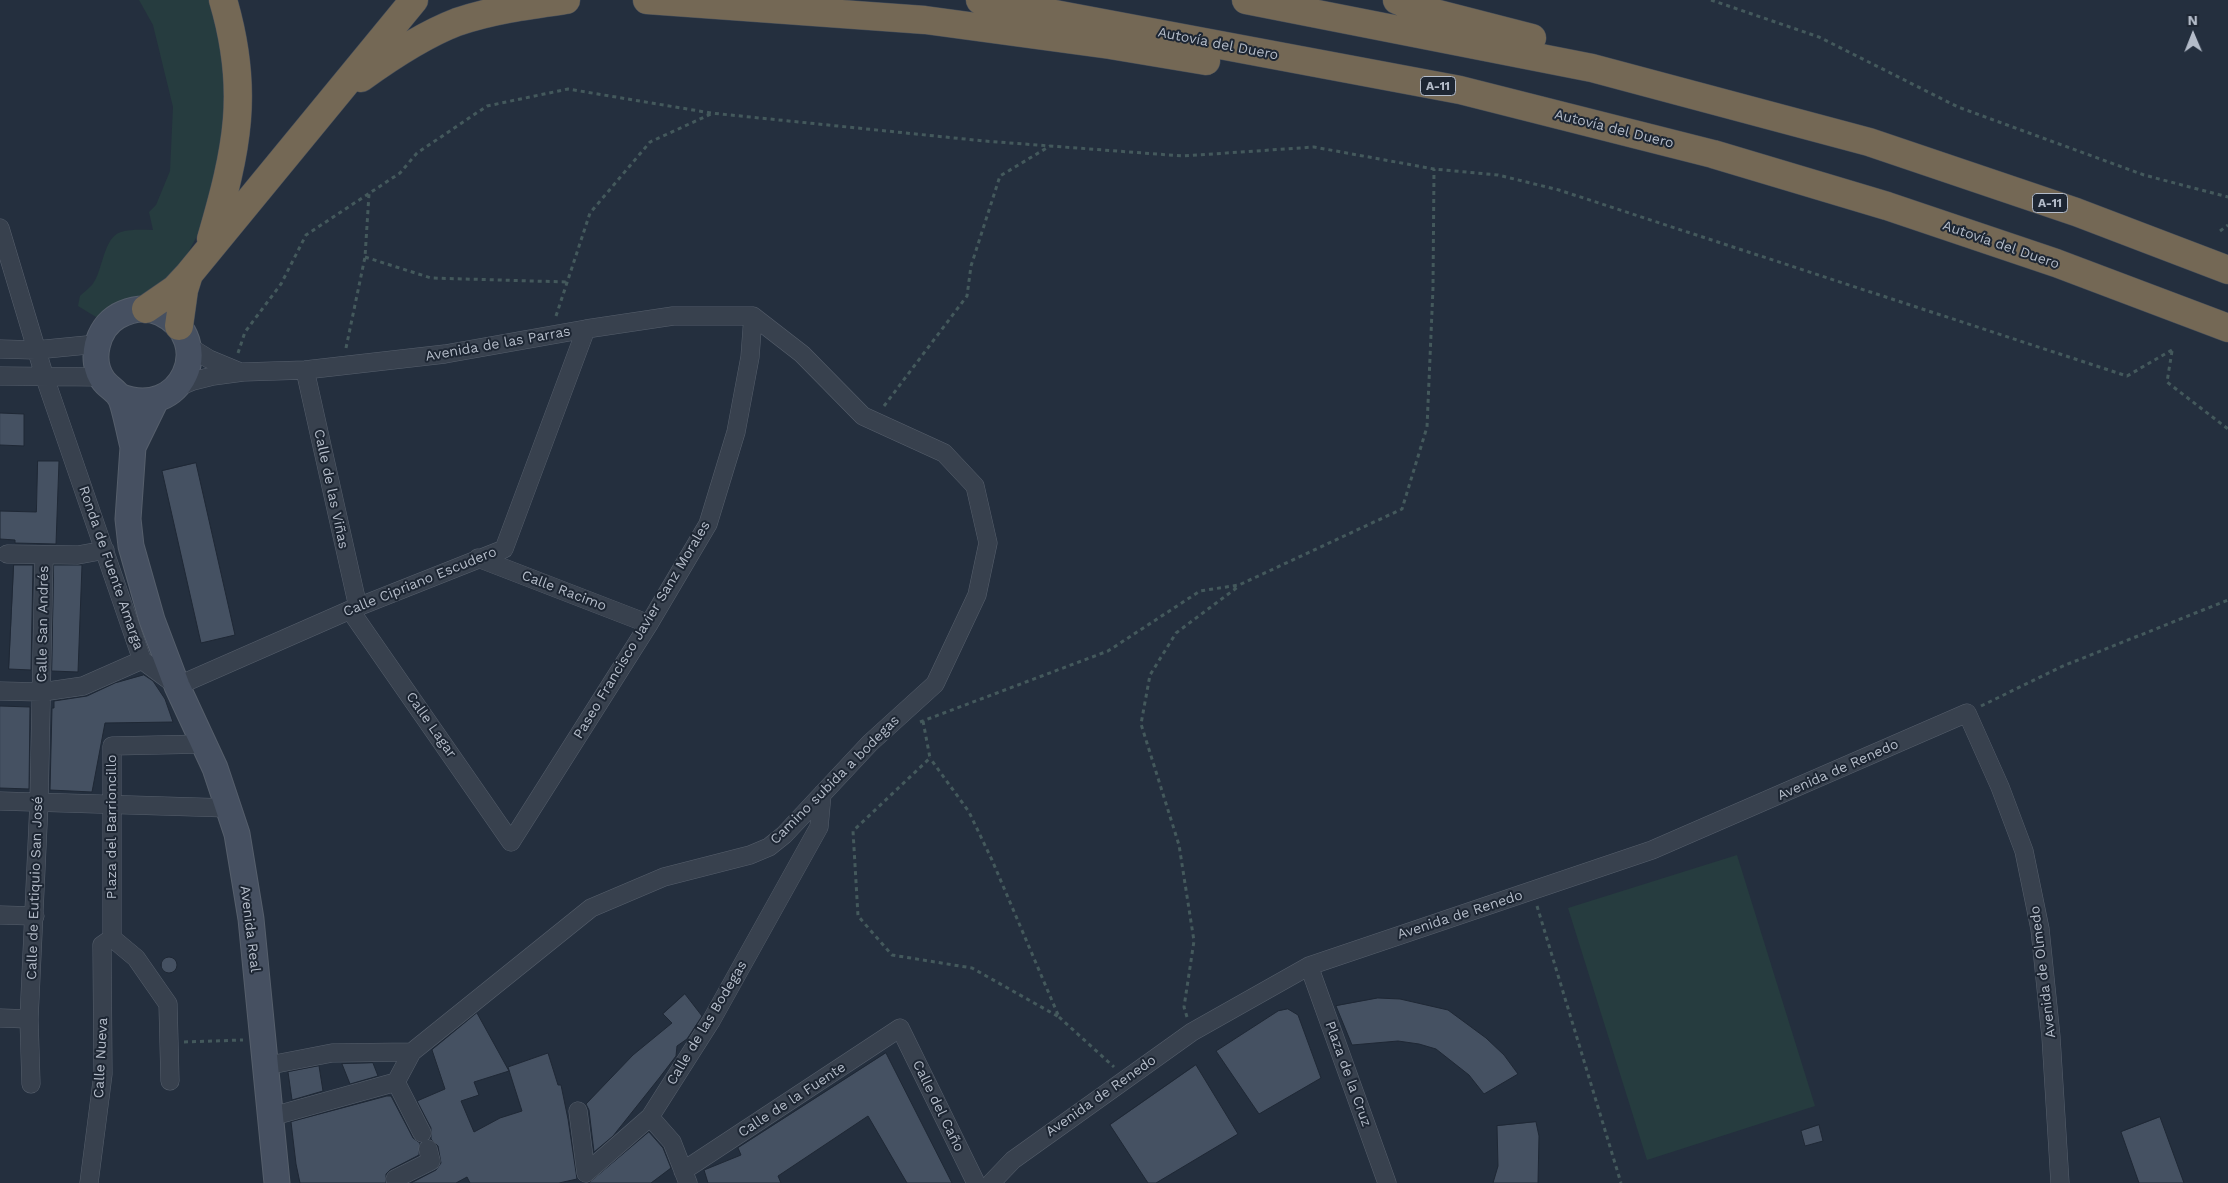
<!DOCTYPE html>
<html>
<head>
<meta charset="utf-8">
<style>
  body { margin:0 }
  #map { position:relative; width:2228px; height:1183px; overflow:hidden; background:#242f3e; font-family:"Work Sans",sans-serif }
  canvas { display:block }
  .north { position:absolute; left:2168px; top:10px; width:50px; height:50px; -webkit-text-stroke:4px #1d2633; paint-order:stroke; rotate:359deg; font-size:14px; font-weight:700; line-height:20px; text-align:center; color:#b4bcc9 }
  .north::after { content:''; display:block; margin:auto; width:18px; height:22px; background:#b4bcc9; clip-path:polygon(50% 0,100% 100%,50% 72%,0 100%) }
</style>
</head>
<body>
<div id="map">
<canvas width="2228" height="1183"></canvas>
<div class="north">N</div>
</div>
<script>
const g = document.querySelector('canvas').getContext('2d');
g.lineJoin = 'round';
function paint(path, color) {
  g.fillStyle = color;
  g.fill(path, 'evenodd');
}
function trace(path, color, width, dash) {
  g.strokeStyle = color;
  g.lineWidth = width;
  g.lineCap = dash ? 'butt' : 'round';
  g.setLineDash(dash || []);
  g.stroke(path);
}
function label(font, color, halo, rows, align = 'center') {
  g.font = font + ' "Work Sans",sans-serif';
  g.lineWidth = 4;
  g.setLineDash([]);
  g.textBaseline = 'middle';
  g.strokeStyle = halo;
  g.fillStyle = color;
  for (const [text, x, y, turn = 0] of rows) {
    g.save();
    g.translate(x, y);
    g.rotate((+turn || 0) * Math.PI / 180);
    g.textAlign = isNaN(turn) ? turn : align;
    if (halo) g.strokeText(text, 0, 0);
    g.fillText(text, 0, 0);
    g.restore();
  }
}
paint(new Path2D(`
  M139,0h70l18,76 -2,69 -28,91 -14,26 -15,18 -26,18 -22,3 -24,16 -18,-11 2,-10c3,-3 8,-7 12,-11 11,-13 11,-48 29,-53 10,-3 22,-2 32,-2l-4,-18 7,-7 14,-34 3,-64 -20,-82z
  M1737,855l78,251 -168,54 -79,-252z`), '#263c3f');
const building = new Path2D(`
  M0,413l24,1v32l-24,-1z
  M38,461h21l-3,83 -41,-1v-3l-15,-1v-28l36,1z
  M196,463l39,172 -34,8 -39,-172z
  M14,565h19l-2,105 -22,-1z
  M54,565h28l-4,107 -26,-1z
  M144,675l9,6 12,18 8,23 -68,1 -13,69 -42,-2 2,-82h2v-7l33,-5 28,-13z
  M0,706l30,1 -1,82 -29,-1z
  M161 965a8 8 0 1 1 16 0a8 8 0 1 1-16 0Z
  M685,994l17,22 -15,23 -10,7 -1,10 -16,21 -47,59 -19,16 -5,-42 -3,-6 47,-49 39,-32 -9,-9z
  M1378,998l22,1 48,11 38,28 18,17 14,19 -34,20 -15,-19 -33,-26 -17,-5 -21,-3 -46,4 -16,-39z
  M1288,1009l10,6 23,63 -62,36 -43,-63 62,-40z
  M477,1013l32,58 -35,11 5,13 -18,6 13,31 26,-14 22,-7 -14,-44 40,-14 10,32h3l7,34 9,60 -18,4h-89l-3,-6 -11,6h-45l25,-13 5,-7 -3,-17 -7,-7v-11l-14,-27 28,-12 -13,-39z
  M886,1053l66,130h-45l-39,-67 -90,60 3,7h-73l-4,-13 37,-15 -3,-7z
  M373,1063l5,13 -28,8 -8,-20z
  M1196,1065l42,69 -82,49h-8l-38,-58z
  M319,1066l4,25 -31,9 -4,-28z
  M387,1096h4l22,42 7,5 -1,12 -29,15 -4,4v9h-86l-4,-19 -5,-42z
  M2160,1117l24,66h-45l-18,-51z
  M1536,1122l3,14 -1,47h-45l5,-17 -1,-40z
  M1819,1125l4,16 -18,5 -4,-15z
  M649,1132l14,16 8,20 -20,15h-62z`);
paint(building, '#455162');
trace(building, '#1f2835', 1);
const street = new Path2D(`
  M0,228l45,150 97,282 35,26 173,-76 154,-61 82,-220
  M188,346l21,13 29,12
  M0,349l36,1 61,-6
  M305,370l53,237
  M0,376l101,1
  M176,388l17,-7 20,-5 30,-4 62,-2 140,-16 141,-25 87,-13h80
  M7,554l71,1 27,-5
  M478,558l171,66
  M350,610l161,232 138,-218 59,-100 28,-92 14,-75 3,-41
  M0,691l42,1 41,-6 59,-26
  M0,801l228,7
  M0,915l35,1
  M1309,966l78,217
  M0,1018l29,1
  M412,1052l179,-144 73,-31 86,-22 19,-8 15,-12 86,-92 65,-59 42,-89 11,-52 -13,-57 -31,-33 -81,-37 -61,-62 -49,-38
  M265,1066l67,-13 80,-1 -16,30 -126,35
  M170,1081l-2,-77 -32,-46 -24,-20v-192l92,-2
  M396,1082l26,51
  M31,1084l-2,-65 10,-216 5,-248
  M578,1111l8,62 64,-56 61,-96 108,-194 3,-33
  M650,1117l22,25 16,41
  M683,1171l217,-143 76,155
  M89,1183l14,-109 -1,-129 10,-7
  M398,1183l-3,-4 36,-18 -3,-12
  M991,1183l22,-23 179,-128 117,-66 343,-116 315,-137 33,74 24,64 16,78 11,108 9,146`);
const secondary = new Path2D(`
  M119,396c63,26 98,-56 42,-83 -14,-7 -30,-4 -43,3 -21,12 -29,44 -15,64 4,6 12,10 16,16 5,7 11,40 14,51
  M156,400l-23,47 -5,72 3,27 21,74 25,66 38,82 22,66 14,85 26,264`);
const highway = new Path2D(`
  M647,0l278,20 185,25 96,16
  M980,0l480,90 253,64 174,52 169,57 172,65
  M1246,0l346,68 277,74 207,70 152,58
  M1397,0l18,8 117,30
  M361,78c29,-21 62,-43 96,-56 35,-12 73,-17 109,-22
  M211,239c26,-89 39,-148 12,-239
  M146,309l29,-20 14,-15 225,-274
  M179,326l5,-36 5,-16`);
trace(street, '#565f6c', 19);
trace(secondary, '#565f6c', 27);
trace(highway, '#434c59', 29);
trace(new Path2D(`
  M1711,0l108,37 139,70 186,68 84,22
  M2220,231l8,-6
  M365,257l66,21 136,4
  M556,316l34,-103 60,-71 61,-28
  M346,348l19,-91 4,-63
  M2172,351l-5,31 61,47
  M238,353l7,-21 36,-48 25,-49 94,-62 17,-20 70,-47 81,-17 143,24 273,28 199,15 131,-9 120,22 64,6 61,15 568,186 45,-26
  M884,406l83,-110 4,-30 29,-90 50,-30
  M1981,706l82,-40 165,-66
  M923,721l7,37 -77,73 5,85 34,39 80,13 87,49 -67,-157 -23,-48 -39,-54
  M920,722l188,-71 92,-60 39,-6 163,-76 25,-82 6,-139 1,-119
  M1537,906l84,277
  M1059,1017l55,50
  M1187,1017l-3,-10 10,-66 -15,-96 -38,-121 9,-49 26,-42 63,-47
  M184,1042l59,-2`), '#44595c', 3, [4, 4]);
trace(street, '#38414e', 18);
trace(secondary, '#465061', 25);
trace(highway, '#746855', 28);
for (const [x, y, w] of [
  [1438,86,35],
  [2050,203,35]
]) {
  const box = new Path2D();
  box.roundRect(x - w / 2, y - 9.5, w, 19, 4);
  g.fillStyle = '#1d2633';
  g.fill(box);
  trace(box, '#b4bcc9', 1);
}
label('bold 12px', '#b4bcc9', null, [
  ["A-11",1438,86],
  ["A-11",2050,203]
]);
label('14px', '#b4bcc9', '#1d2633', [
  ["Autovía del Duero",1218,44,11],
  ["Autovía del Duero",1614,129,14],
  ["Autovía del Duero",2001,245,19],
  ["Avenida de las Parras",498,344,-10],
  ["Calle de las Viñas",331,489,78],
  ["Ronda de Fuente Amarga",111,568,71],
  ["Calle Cipriano Escudero",420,582,-22],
  ["Calle Racimo",564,591,21],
  ["Calle San Andrés",43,624,-89],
  ["Paseo Francisco Javier Sanz Morales",642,630,-59],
  ["Calle Lagar",431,725,55],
  ["Avenida de Renedo",1838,770,-24],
  ["Camino subida a bodegas",835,780,-45],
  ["Plaza del Barrioncillo",112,827,-90],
  ["Calle de Eutiquio San José",35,888,-88],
  ["Avenida de Renedo",1460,915,-18],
  ["Avenida Real",250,929,83],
  ["Avenida de Olmedo",2043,972,-97],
  ["Calle de las Bodegas",707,1023,-59],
  ["Calle Nueva",101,1058,-87],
  ["Plaza de la Cruz",1348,1074,70],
  ["Avenida de Renedo",1101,1096,-35],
  ["Calle de la Fuente",792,1100,-33],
  ["Calle del Caño",938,1106,64]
]);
</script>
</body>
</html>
